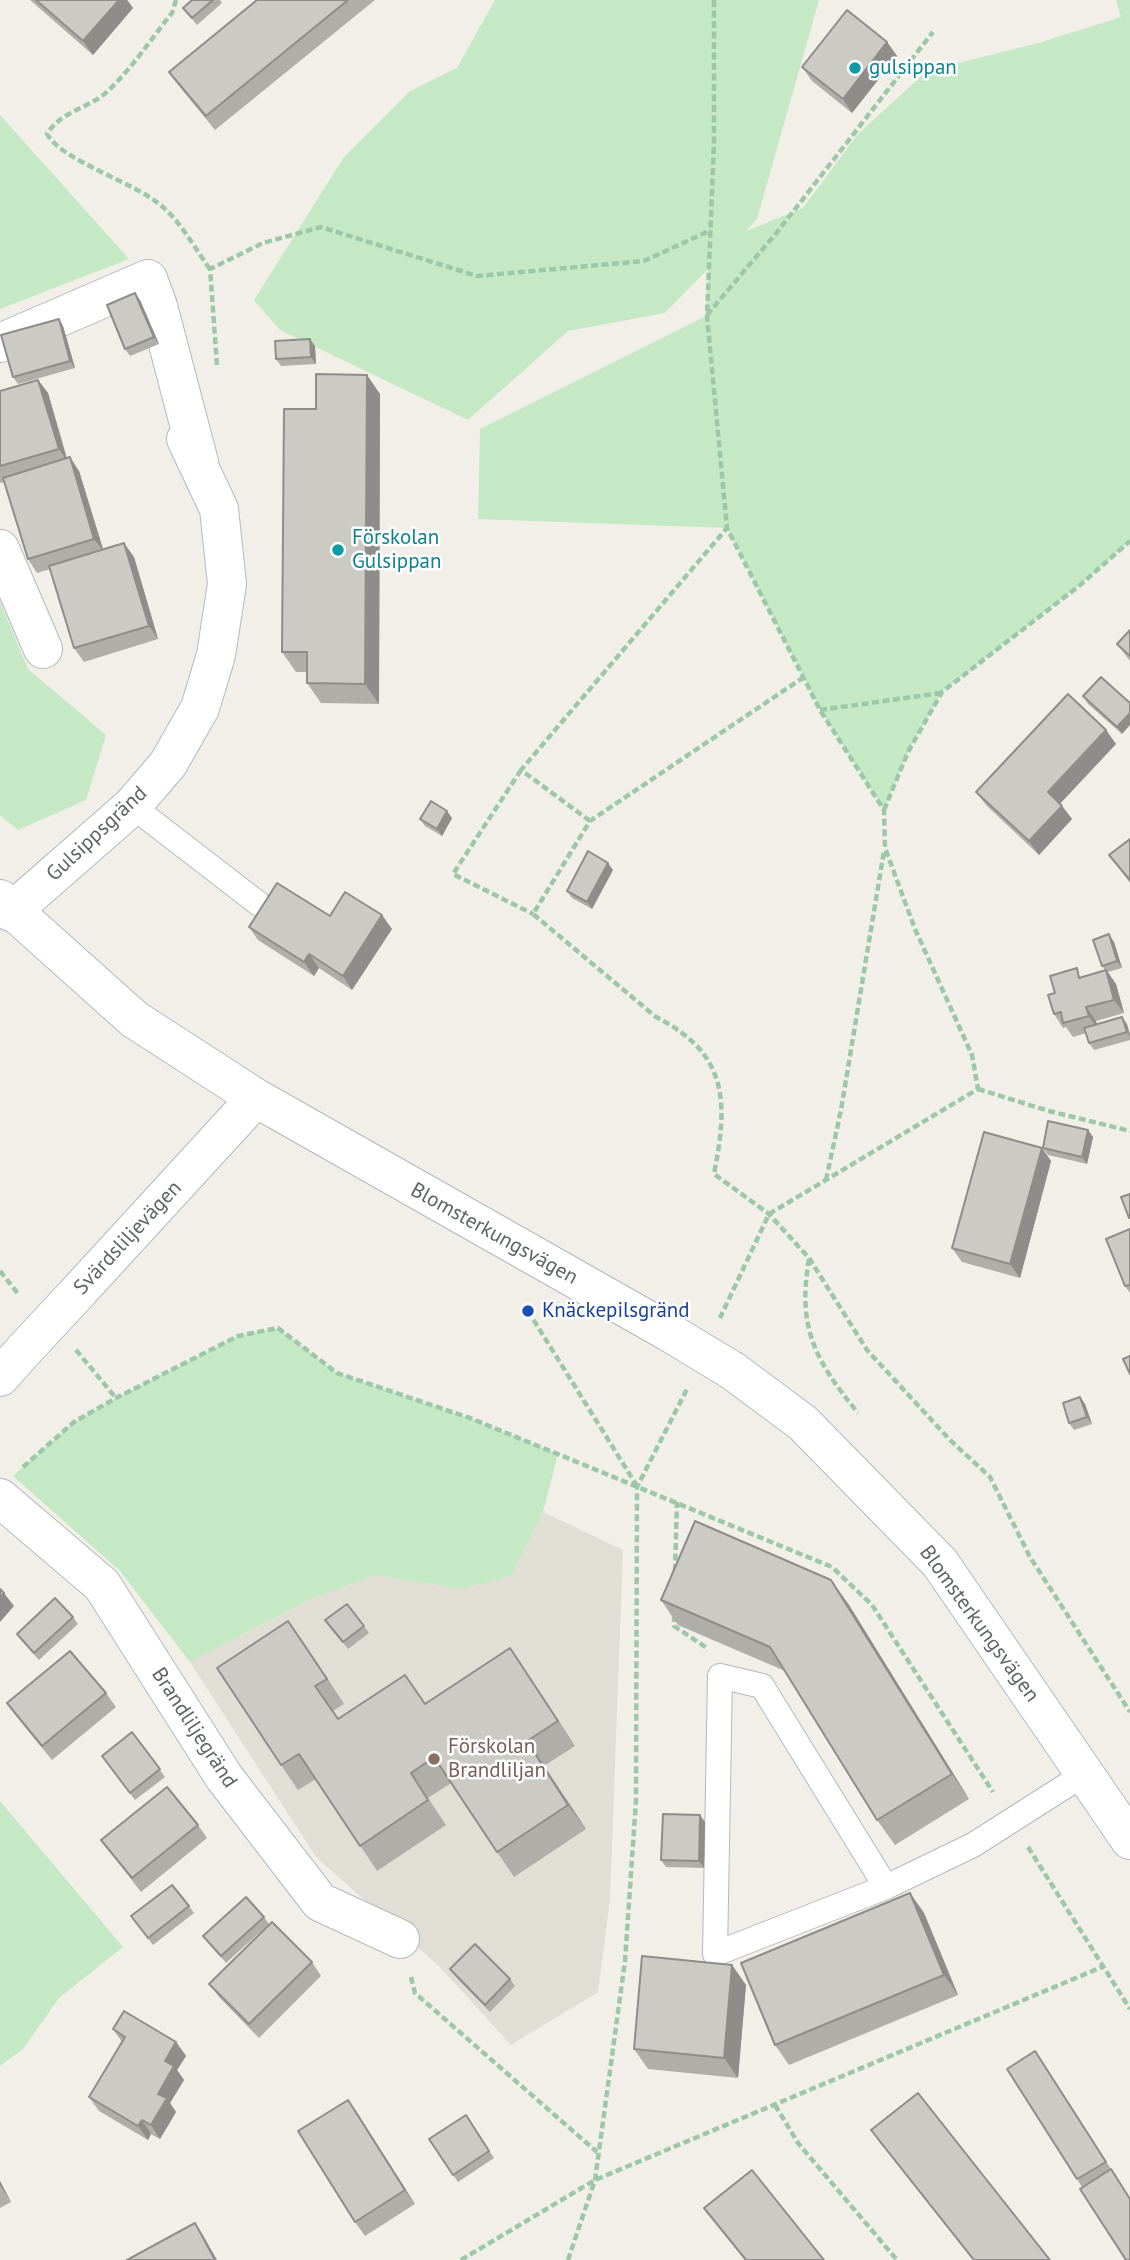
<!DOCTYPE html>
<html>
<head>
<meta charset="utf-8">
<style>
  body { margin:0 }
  canvas { display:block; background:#f1efe8 }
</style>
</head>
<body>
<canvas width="1130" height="2260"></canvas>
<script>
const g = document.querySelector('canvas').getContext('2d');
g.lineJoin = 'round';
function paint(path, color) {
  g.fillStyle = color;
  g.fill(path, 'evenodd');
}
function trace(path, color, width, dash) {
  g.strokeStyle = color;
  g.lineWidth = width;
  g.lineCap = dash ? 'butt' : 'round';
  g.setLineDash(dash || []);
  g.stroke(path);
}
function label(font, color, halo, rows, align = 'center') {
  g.font = font + ' "PT Sans",sans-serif';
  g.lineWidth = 5;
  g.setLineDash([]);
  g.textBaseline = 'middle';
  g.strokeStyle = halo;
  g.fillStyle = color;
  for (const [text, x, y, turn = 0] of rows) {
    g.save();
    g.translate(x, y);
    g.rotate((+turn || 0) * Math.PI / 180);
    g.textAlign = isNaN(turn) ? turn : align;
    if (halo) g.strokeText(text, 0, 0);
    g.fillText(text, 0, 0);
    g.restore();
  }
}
paint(new Path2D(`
  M543,1512l80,38 -13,350 -12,92 -87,53 -72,-79 -123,-109 -126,-195 119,-62 66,-25 87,14 49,-13z`), '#e1ded6');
paint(new Path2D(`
  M495,0h324l-62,219 -11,12 57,-23 55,-74 69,-63 115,-29 79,-25 -5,-17h14v541l-51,45 -137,106 -34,60 -24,58 -64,-100 -93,-182 -249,-9 2,-90 226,-113 2,-47 -43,44 -97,18 -100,89 -188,-90 -26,-30 90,-143 66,-66 47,-23z
  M0,115l129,144 -129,50z
  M0,602l28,67 78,66 -20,65 -68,30 -18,-15z
  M278,1328l59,45 133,45 88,36 -15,58 -32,64 -49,13 -87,-14 -66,25 -119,62 -70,-91 -107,-95 61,-54 42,-24 122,-62z
  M0,1801l123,146 -64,51 -36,51 -23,17z`), '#c5e8c5');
const lane = new Path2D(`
  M132,806l127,98
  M886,1887l-124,-201 -42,-10 -5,278 171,-67 87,-42 113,-72`);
const street = new Path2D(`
  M0,343l148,-64 10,27 41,156
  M0,549l43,100
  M0,899l134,120 122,79 411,233
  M11,912l121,-106 36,-42 32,-56 16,-53 11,-71 -8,-75 -33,-70
  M78,1292l178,-194
  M733,1371l70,52 137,140 190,277
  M0,1377l25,-28
  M0,1498l102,87 122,192 96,125 80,37`);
trace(lane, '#b5b8bc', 26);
trace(street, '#b5b8bc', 40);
trace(new Path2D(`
  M176,0l-4,13c-20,25 -40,55 -63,77 -21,20 -46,19 -62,44 16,28 89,48 117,74 18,16 32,42 46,61
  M714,0v142l-7,174 20,212 93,182 64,100 1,38 30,81 57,126 6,34 -209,125 -49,104
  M707,315l71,-84 155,-199
  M217,365l-7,-96 53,-26 58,-16 156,49 167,-15 67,-31
  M804,677l-214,144 -57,93 123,103c73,37 72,86 58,157l55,40 40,44 58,92 83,90 40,37 40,80 100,155
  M820,710l121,-17
  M521,770l-68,104 80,40
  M884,810l24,-58 34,-60 137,-106 51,-45
  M590,821l-69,-51 206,-242
  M978,1089l71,22 81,20
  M826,1180l15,-70 43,-259
  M809,1259c-12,69 6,101 49,154
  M0,1271l19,24
  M528,1311l109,175
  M76,1350l40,48
  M23,1467l51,-45 42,-24 122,-62 40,-8 59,45 133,45 362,149 40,38 121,187
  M675,1571l2,-69
  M674,1615v11l33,22
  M1028,1847l102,162
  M411,1977l4,16 182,159
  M775,2105l23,38 99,117
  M461,2260l134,-80 507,-213
  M568,2260l27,-80 30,-219 11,-161 1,-313 50,-98`), '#9cc7a9', 4.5, [7, 3.5]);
trace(lane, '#fff', 24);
trace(street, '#fff', 38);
const streetBridge = new Path2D(`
  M667,1331l66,40
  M25,1349l53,-57`);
trace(streetBridge, '#b5b8bc', 40, []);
trace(streetBridge, '#fff', 38);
paint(new Path2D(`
  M30,0h97l6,8 -40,47z
  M192,0h28l2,3 -25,22 -14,-17z
  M257,0h118l-160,130 -36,-44 -10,-14z
  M887,42l10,14 -45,57 -40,-32 -10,-14z
  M140,300l19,44 -29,12 -5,-7z
  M63,326l12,42 -57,16 -5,-7z
  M315,346l1,18 -35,2 -5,-7z
  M38,380l10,13 19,65 12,13 24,79 31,7 24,82 -74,23 -10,-14 -24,-79 -13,4 -9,-14 -24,-77 -4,1v-92z
  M380,394l-1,310 -58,-1 -14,-20v-11h-11l-14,-20 34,-243z
  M1130,630v31l-13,-17z
  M1101,677l21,57 -34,-30 -5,-8z
  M1106,730l10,14 -56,59 12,16 -33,36 -53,-50 -10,-13z
  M452,818l-10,18 -17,-10 -5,-7z
  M1130,839v44l-21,-28z
  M613,870l-21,39 -20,-11 -5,-7z
  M330,916l62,13 -40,61 -33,-22 -5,8 -56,-36 -9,-13z
  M1114,942l8,26 -14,4 8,12 8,29 -28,8 1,3h30l3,10v6l-36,10 -5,-7 -3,-10 -13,4 -7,-10 -3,1 -9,-14 1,-21 28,-16 23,-6 -4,-5z
  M1088,1130l5,7 -6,27 -39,-9 -5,-7z
  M1042,1148l9,13 -31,117 -58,-16 -10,-14z
  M1130,1229v64l-5,-7z
  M1080,1397l5,7 7,20 -18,6 -5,-7z
  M831,1580l18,25 120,194 -74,46 -18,-25 -92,-149 -107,-46 -17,-25z
  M73,1617l5,7 -39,36 -17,-19 -5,-7z
  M325,1620l39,6 5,7 -21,16z
  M288,1621l56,83 -11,7 5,8 88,-15 101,-31 48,73 -31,20 42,63 -72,48 -63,-94 -23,15 18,27 -69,46 -61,-92 -18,11 -17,-25z
  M106,1693l10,14 -64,53 -35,-43 -10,-14z
  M132,1732l33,45 -30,23 -28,-37z
  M705,1822l-1,46 -38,-1 -5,-7z
  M198,1825l9,13 -66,54 -40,-52z
  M910,1893l14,20 34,82 -169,70 -14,-20z
  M189,1906l5,7 -41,32 -17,-22z
  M264,1917l5,7 -43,39 -23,-27z
  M312,1962l9,14 -62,62 -40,-41 -10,-13z
  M732,1965l14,20 -8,93 -90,-9 -14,-20z
  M450,1969l60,10 5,7 -25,26 -35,-36z
  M113,2029l63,13 10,14 -9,14 7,10 -14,23 6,9 -16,27 -9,-5 -3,6 -49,-29 -10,-14 33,-55z
  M1040,2058l71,111 -29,18 -5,-8z
  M348,2100l67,104 -50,32 -10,-14z
  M466,2115l28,43 -36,24 -29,-43z
  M871,2130l179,130h-77l-93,-117z
  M0,2181l11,21 -11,6z
  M704,2208l120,52h-79z`), '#afaea9');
paint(new Path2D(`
  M119,0h8l6,8 -40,47 -10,-14z
  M887,42l10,14 -45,57 -9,-14z
  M135,293l5,7 19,44 -5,-7z
  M59,319l4,7 12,42 -5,-7z
  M310,339l5,7 1,18 -5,-7z
  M367,375l13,19 -1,310 -14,-20z
  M38,380l10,13 20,70 -9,-14z
  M70,457l9,14 25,81 -10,-13z
  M124,543l10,14 24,82 -9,-13z
  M1130,713v12l-8,9 -5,-7z
  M1106,730l10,14 -58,62 -10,-14z
  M1062,806l10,13 -33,36 -10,-14z
  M447,811l5,7 -10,18 -5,-7z
  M608,863l5,7 -21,39 -5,-7z
  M382,915l10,14 -40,61 -9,-14z
  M1109,934l5,8 8,26 -5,-7z
  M309,954l10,14 -5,8 -10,-14z
  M1106,970l10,14 8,29 -10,-13z
  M1086,1007l10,14 2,9 -9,-14z
  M1122,1017l5,7 3,13 -3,-5z
  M1088,1130l5,7 -6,27 -5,-7z
  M1042,1148l9,13 -31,117 -10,-14z
  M1080,1397l5,7 7,20 -5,-7z
  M831,1580l18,25 120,194 -17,-25z
  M4,1593l10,13 -14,16v-25z
  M288,1621l18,25 38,58 -17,-25z
  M510,1648l17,25 48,73 -17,-25z
  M527,1741l17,25 42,63 -18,-24z
  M700,1815l5,7 -1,46 -5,-7z
  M910,1893l14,20 34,82 -14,-20z
  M732,1965l14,20 -8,93 -14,-20z
  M176,2042l10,14 -9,14 7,10 -14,23 6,9 -16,27 -9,-14 14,-64z
  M348,2100l10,14 57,90 -10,-14z
  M142,2120l9,14 -3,6 -10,-14z
  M0,2181l11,21 -11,-17z
  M195,2223l9,14 13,23h-2z`), '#8f8d8a');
const building = new Path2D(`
  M36,0h83l-36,41z
  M192,0h21l-21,18 -9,-10z
  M257,0h91l-142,116 -37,-44z
  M847,10l40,32 -44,57 -41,-32z
  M135,293l19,44 -29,12 -18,-44z
  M59,319l11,42 -57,16 -12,-42z
  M310,339l1,18 -35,2 -1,-18z
  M316,374l51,1 -2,309 -58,-1v-31h-25l2,-243h32z
  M38,380l21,69 -59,17v-75z
  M70,457l24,82 -66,20 -25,-81z
  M124,543l25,83 -75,22 -25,-82z
  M1130,630v26l-13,-12z
  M1101,677l29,26v10l-13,14 -34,-31z
  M1068,694l38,36 -58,62 14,14 -33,35 -53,-49z
  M431,801l16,10 -10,18 -17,-10z
  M1130,839v41l-21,-25z
  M588,851l20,12 -21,39 -20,-11z
  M277,883l53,33 15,-24 37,23 -39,61 -34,-22 -5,8 -55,-35z
  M1109,934l8,27 -15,5 -9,-26z
  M1077,968l2,10 27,-8 8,30 -28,7 3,9 -26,7 -2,-11 -7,2 -6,-19 7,-2 -5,-17z
  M1122,1017l5,15 -38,11 -5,-15z
  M1048,1121l40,9 -6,27 -39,-9z
  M984,1132l58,16 -32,116 -58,-16z
  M1130,1194v24h-1l-8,-21z
  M1130,1229v56l-5,1 -19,-47z
  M1130,1356v18l-7,-15z
  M1080,1397l7,20 -18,6 -6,-20z
  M695,1521l136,59 121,194 -75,46 -107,-173 -109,-47z
  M0,1589l4,4 -4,4z
  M55,1598l18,19 -39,36 -17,-19z
  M347,1604l17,22 -21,16 -18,-22z
  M288,1621l39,58 -12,7 23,33 67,-44 20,29 85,-56 48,73 -31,20 41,64 -71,47 -63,-95 -23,16 17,27 -68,46 -61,-92 -18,11 -64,-97z
  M70,1651l36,42 -64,53 -35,-43z
  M132,1732l28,37 -30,24 -28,-37z
  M167,1787l31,38 -66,53 -31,-38z
  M663,1814l37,1 -1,46 -38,-1z
  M172,1885l17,21 -41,32 -17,-22z
  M910,1893l34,82 -169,70 -34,-82z
  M246,1897l18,20 -43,39 -18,-20z
  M272,1922l40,40 -63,62 -40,-40z
  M475,1944l35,35 -25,26 -35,-36z
  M642,1956l90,9 -8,93 -90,-9z
  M124,2011l52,31 -11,19 9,5 -16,28 9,4 -16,27 -9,-5 -4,6 -49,-29 36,-60 -12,-8z
  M1035,2051l71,111 -29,17 -70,-110z
  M918,2093l132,167h-76l-103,-130z
  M348,2100l57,90 -50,32 -57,-91z
  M466,2115l23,36 -36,24 -24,-36z
  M1111,2169l19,30v61h-4l-46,-71z
  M752,2170l72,90h-78l-42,-52z
  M195,2223l20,37h-88z`);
paint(building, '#cccac5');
trace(building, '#8f8d8a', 2);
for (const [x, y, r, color] of [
  [855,68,7,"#0f9aa8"],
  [338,550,7,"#0f9aa8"],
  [528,1311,7,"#1a4fb4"],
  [434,1759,7,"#8d6e63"]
]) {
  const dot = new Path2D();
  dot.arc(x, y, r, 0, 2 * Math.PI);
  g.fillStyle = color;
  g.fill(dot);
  trace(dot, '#fff', 2.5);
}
label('21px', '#0d838f', '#fff', [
  ["gulsippan",869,68],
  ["Förskolan",352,538],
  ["Gulsippan",352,562]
], 'left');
label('21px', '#5f6368', '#fff', [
  ["Gulsippsgränd",97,834,-43],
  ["Blomsterkungsvägen",494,1234,29],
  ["Svärdsliljevägen",128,1238,-47],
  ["Blomsterkungsvägen",979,1624,54],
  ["Brandliljegränd",194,1728,57]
]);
label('21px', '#164399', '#fff', [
  ["Knäckepilsgränd",542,1311]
], 'left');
label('21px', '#785e54', '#fff', [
  ["Förskolan",448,1747],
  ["Brandliljan",448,1771]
], 'left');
</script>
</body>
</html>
